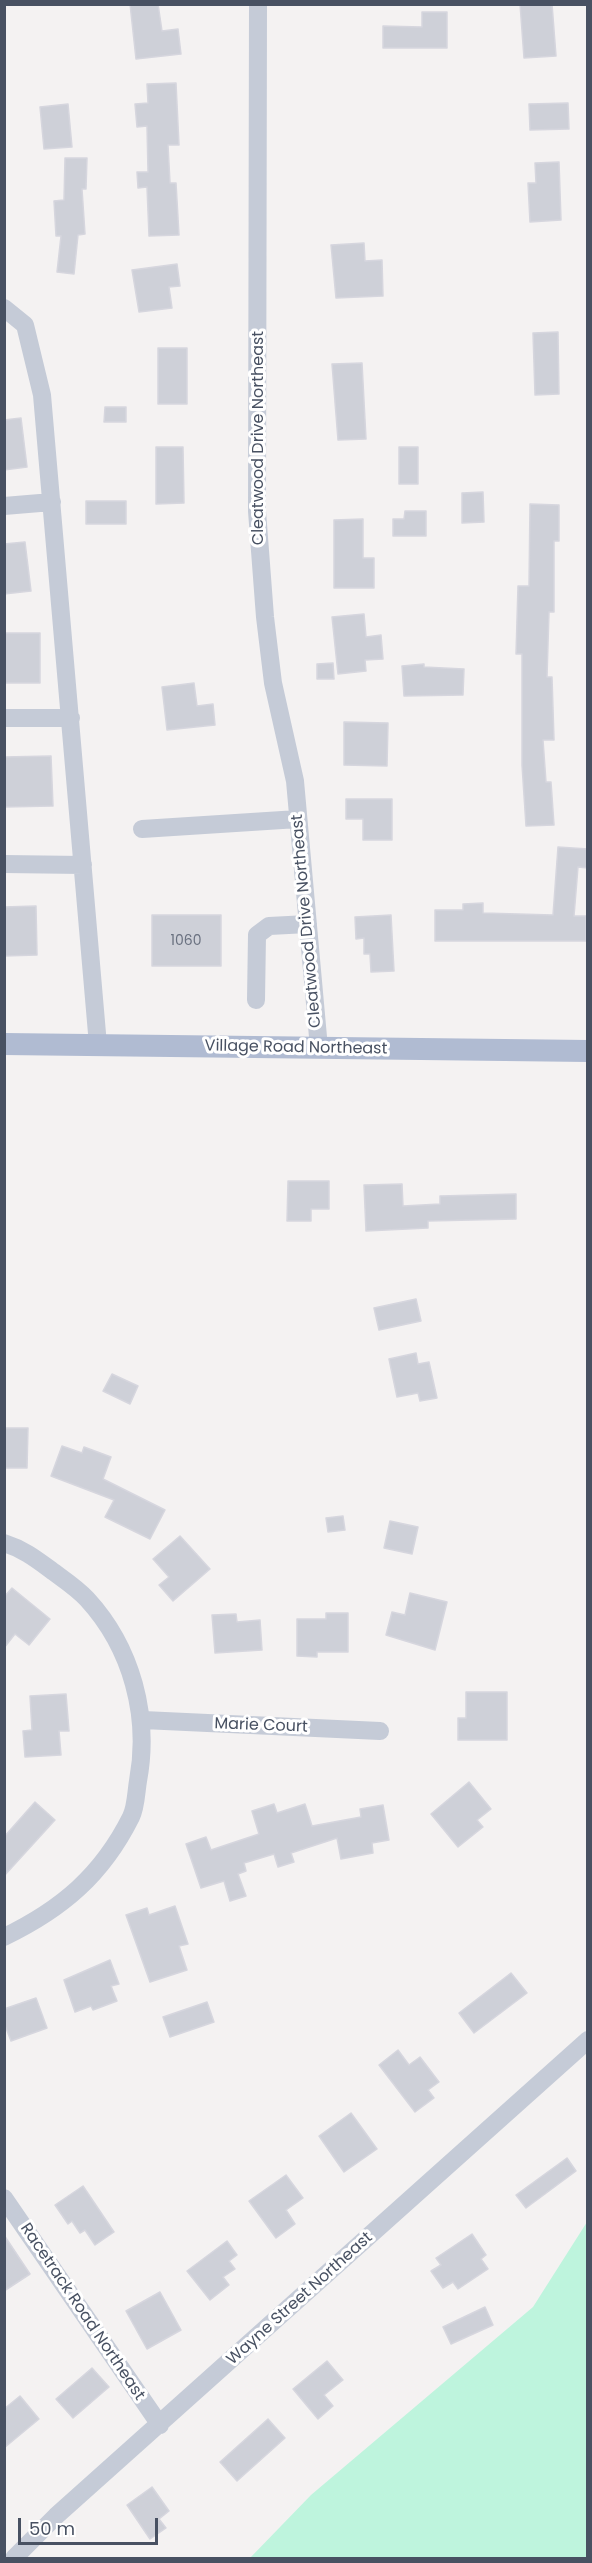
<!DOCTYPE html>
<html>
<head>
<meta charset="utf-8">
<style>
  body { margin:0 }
  #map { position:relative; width:592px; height:2563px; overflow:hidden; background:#f4f2f2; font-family:Poppins,sans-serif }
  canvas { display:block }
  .frame { position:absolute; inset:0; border:6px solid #485162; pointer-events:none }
  .scale { position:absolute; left:18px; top:2518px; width:140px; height:27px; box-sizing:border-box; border:3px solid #485162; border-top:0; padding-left:8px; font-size:18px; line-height:21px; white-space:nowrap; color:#485162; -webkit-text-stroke:4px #fff; paint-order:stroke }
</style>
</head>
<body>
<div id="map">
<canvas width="592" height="2563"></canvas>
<div class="frame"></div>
<div class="scale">50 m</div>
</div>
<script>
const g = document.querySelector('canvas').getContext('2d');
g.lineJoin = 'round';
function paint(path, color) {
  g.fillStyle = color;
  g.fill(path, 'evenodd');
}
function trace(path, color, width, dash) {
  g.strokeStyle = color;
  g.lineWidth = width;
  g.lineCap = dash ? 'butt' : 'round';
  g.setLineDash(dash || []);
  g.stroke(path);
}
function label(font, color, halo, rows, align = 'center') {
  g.font = font + ' Poppins,sans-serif';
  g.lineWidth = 6;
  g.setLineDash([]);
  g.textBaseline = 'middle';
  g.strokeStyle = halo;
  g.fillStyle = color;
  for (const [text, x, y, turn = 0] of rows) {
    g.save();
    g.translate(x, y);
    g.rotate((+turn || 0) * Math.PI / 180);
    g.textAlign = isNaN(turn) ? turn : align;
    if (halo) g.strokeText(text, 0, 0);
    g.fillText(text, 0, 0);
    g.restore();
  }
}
paint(new Path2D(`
  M587,2222v336h-337l61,-63 222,-188z`), '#bef4dd');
const building = new Path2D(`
  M130,4h28l4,27 16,-2 3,25 -45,5z
  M520,4h32l4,52 -32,2z
  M422,12h25v36h-64v-22l39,1z
  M176,83l3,62h-11l2,38h6l3,52 -30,1 -2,-49 -9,1 -1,-16h11l-1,-46 -10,1 -2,-23 13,-1 -1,-19z
  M568,103l1,26 -39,1 -1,-26z
  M68,104l4,43 -28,2 -4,-42z
  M65,158h22l-1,31h-4l3,45 -7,1 -4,39 -17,-2 4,-36h-5l-2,-35 10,-1z
  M559,162l2,58 -31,2 -2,-39h8l-1,-20z
  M364,243l1,18 17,-1 1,36 -47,2 -5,-53z
  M177,264l3,22 -11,1 3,21 -33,4 -7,-42z
  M558,332l1,62 -24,1 -2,-62z
  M158,348h29v56h-29z
  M362,363l4,76 -28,1 -6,-76z
  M105,407h21v15h-22z
  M21,418l6,49 -23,3v-50z
  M156,447h27l1,56 -28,1z
  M399,447h19v37h-19z
  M483,492l1,30 -22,1v-30z
  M86,501h40v23h-40z
  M530,504l29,1v36h-5v71h-5l-2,65h5l2,63h-11l3,42h5l3,43 -28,1 -4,-61v-111h-6l2,-68h11z
  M405,511h21v25h-33v-17h11z
  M363,519v39h11v30h-40v-68z
  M25,542l6,49 -27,3v-50z
  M364,614l2,23 15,-2 2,24 -18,1 1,11 -28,3 -6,-57z
  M4,633h36v50h-36z
  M333,663l1,16h-17v-15z
  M424,664v3l40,2 -1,26 -59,1 -2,-30z
  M194,683l3,23 16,-2 2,21 -48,5 -5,-43z
  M344,722l44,1 -1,43 -43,-1z
  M51,756l2,50 -49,1v-50z
  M346,799h46v41h-29v-21h-17z
  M558,847l30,2v19l-10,-1 -4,49h12v25h-151v-31h28v-6l20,-1v10l70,2z
  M36,906l1,49 -33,1v-49z
  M152,915h69v51h-69z
  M391,915l3,56 -23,1 -1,-18h-6v-16l-8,1 -1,-22z
  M288,1181h41v28h-18v12h-24z
  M402,1184l1,22 37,-2v-8l76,-2v25l-88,2v7l-62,3 -2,-46z
  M416,1299l5,22 -42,9 -5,-22z
  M416,1353l2,11 11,-2 8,36 -17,3 -2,-8 -21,4 -8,-38z
  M112,1374l26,12 -8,18 -27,-13z
  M4,1428h24l-1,40h-23z
  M62,1446l20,7 2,-6 27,10 -8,22 62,31 -15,29 -45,-22 9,-17 -63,-24z
  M343,1516l2,14 -17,2 -2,-14z
  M390,1521l28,6 -6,27 -28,-6z
  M180,1536l30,33 -37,32 -14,-16 10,-8 -16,-18z
  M12,1588l38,31 -21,26 -14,-11 -11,14v-51z
  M410,1593l37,9 -12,48 -49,-15 6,-23 13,3z
  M326,1613h22v39h-31v5l-20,-1v-37h29z
  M236,1614l1,8 23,-2 2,30 -47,3 -3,-38z
  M466,1692h41v48h-49v-22h8z
  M66,1694l3,37h-10l2,24 -36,2 -2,-26 9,-1 -2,-34z
  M469,1782l22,27 -14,11 6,7 -25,20 -27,-33z
  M35,1802l20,18 -51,56v-39z
  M274,1804l3,9 28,-9 7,22 49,-9 -1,-8 23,-4 6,35 -17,3 1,10 -32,6 -4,-21 -46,15 3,9 -16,5 -4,-13 -30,9 2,8 -8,3 8,22 -16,5 -6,-20 -23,7 -15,-44 20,-7 5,13 48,-16 -7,-23z
  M175,1906l13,38 -9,2 8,24 -37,12 -24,-67 21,-7 2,7z
  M110,1960l9,24 -8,2 6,15 -24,9 -2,-4 -16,6 -11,-32z
  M511,1973l16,20 -53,40 -15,-20z
  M36,1998l11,30 -36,13 -7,-18v-14z
  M207,2002l7,20 -44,15 -7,-20z
  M398,2050l11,15 11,-8 19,25 -11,8 6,8 -19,14 -36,-47z
  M351,2113l26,36 -33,23 -25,-36z
  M567,2158l9,13 -50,37 -10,-13z
  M286,2175l17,23 -17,12 9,14 -19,14 -27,-37z
  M83,2186l31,46 -19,13 -10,-15 -5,3 -8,-12 -4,3 -13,-19z
  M472,2234l14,21 -5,4 7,10 -30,20 -5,-7 -10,6 -12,-17 10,-6 -5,-7z
  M4,2235l26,39 -26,17z
  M227,2241l10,14 -8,6 6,8 -12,8 6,8 -19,15 -23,-29z
  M160,2292l21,38 -34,19 -21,-38z
  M485,2307l8,18 -42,19 -8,-17z
  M327,2361l16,19 -19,15 9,11 -15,13 -25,-30z
  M92,2368l17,19 -36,31 -17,-19z
  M20,2396l19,23 -35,29v-39z
  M268,2419l17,19 -48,43 -17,-19z
  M152,2487l17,24 -10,8 7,9 -16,11 -23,-34z`);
paint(building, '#ced0d8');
trace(building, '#d6d6de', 1.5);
trace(new Path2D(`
  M258,4l-1,507 8,106 8,66 22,98 24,267
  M4,308l21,17 17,70 56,650
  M4,506l48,-4
  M4,718h67
  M142,829l156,-10
  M4,864l79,1
  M256,1000l1,-65 12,-9 39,-2
  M4,1543c19,6 32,16 47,27 12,9 26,18 36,29 45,49 63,117 51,182 -2,12 -2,26 -7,36 -29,58 -69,92 -127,120
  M143,1720l237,11
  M4,2198l156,227
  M14,2558l42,-42 532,-476`), '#c5cbd7', 18);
trace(new Path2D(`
  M4,1044l584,7`), '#b0bbd2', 22);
label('14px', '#6a7180', null, [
  ["1060",186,941]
]);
label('16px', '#485162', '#fff', [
  ["Cleatwood Drive Northeast",259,438,-90],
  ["Cleatwood Drive Northeast",307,921,-95],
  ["Village Road Northeast",296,1048,1],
  ["Marie Court",261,1726,2],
  ["Wayne Street Northeast",300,2299,-42],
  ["Racetrack Road Northeast",82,2312,56]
]);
</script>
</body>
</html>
